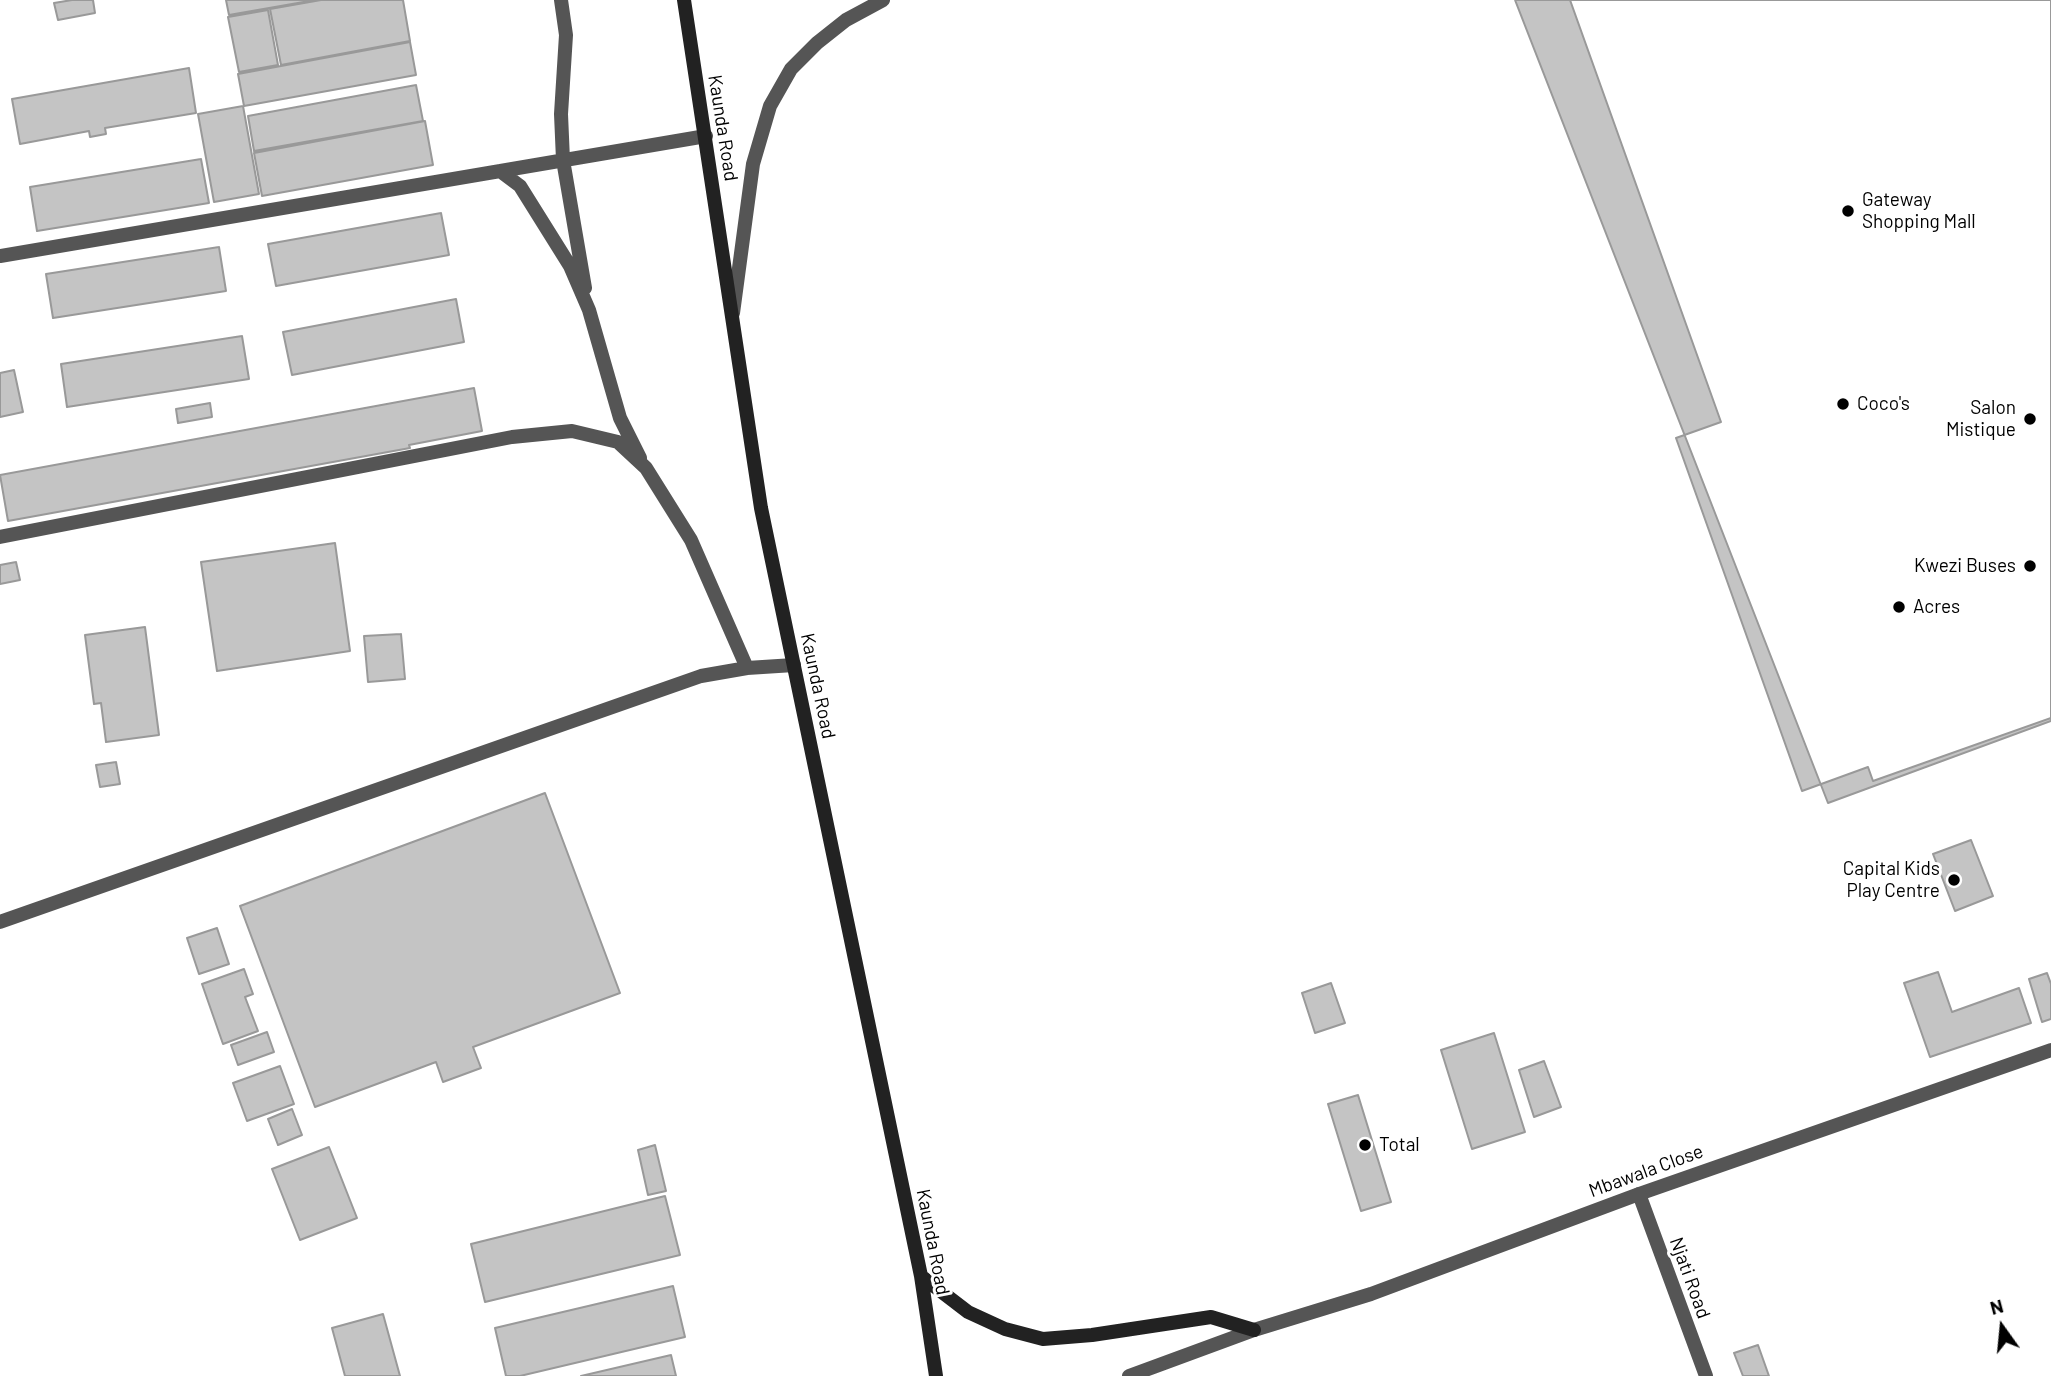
<!DOCTYPE html>
<style>
body{margin:0}
#map{position:relative;width:2051px;height:1376px;overflow:hidden;background:#fff;font-family:Barlow,sans-serif}
canvas{display:block}
.north{position:absolute;left:1967px;top:1292px;width:70px;height:70px;-webkit-text-stroke:5px #fff;paint-order:stroke;rotate:345deg;font-size:19px;font-weight:700;line-height:28px;text-align:center;color:#000}
.north::after{content:'';display:block;margin:auto;width:24px;height:32px;background:#000;clip-path:polygon(50% 0,100% 100%,50% 72%,0 100%)}
</style>
<div id="map">
<canvas width="2051" height="1376"></canvas>
<div class="north">N</div>
</div>
<script>
const c = document.querySelector('canvas').getContext('2d');
c.lineJoin = 'round';
function fillPath(path, color) {
  c.fillStyle = color;
  c.fill(path, 'evenodd');
}
function poly(rows) {
  const path = new Path2D();
  for (const r of rows) {
    path.moveTo(r[0], r[1]);
    for (let i = 2; i < r.length; i += 2) path.lineTo(r[i], r[i + 1]);
  }
  return path;
}
function strokePath(path, color, width, dash) {
  c.strokeStyle = color;
  c.lineWidth = width;
  c.lineCap = dash ? 'butt' : 'round';
  c.setLineDash(dash || []);
  c.stroke(path);
}
function drawText(font, color, halo, rows, align = 'center') {
  c.font = font + ' Barlow,sans-serif';
  c.lineWidth = 6;
  c.setLineDash([]);
  c.textBaseline = 'middle';
  c.strokeStyle = halo;
  c.fillStyle = color;
  for (const [text, x, y, turn = 0] of rows) {
    c.save();
    c.translate(x, y);
    c.rotate((+turn || 0) * Math.PI / 180);
    c.textAlign = isNaN(turn) ? turn : align;
    if (halo) c.strokeText(text, 0, 0);
    c.fillText(text, 0, 0);
    c.restore();
  }
}
const building = poly([
 [72,0,93,0,95,13,58,20,54,3,72,0],
 [226,0,315,0,229,15,226,0],
 [321,0,403,0,410,41,281,65,270,9,321,0],
 [1515,0,2051,0,2051,721,1828,803,1515,0],
 [1570,0,2051,0,2051,718,1873,781,1868,767,1802,791,1676,438,1721,422,1570,0],
 [268,10,278,65,239,72,228,17,268,10],
 [410,42,416,75,244,106,238,74,410,42],
 [189,68,196,113,105,128,106,134,90,137,89,131,20,144,12,99,189,68],
 [416,85,423,121,254,151,248,116,416,85],
 [243,106,259,194,214,202,198,114,243,106],
 [425,121,433,165,262,196,254,153,425,121],
 [201,159,209,203,37,231,30,187,201,159],
 [441,213,449,255,276,286,268,244,441,213],
 [219,247,226,291,53,318,46,274,219,247],
 [456,299,464,342,292,375,283,332,456,299],
 [242,336,249,379,67,407,61,364,242,336],
 [14,370,23,412,0,417,0,373,14,370],
 [474,388,482,431,409,445,410,448,8,521,0,475,474,388],
 [210,403,212,417,178,423,176,409,210,403],
 [335,543,350,651,217,671,201,562,335,543],
 [16,562,20,580,0,584,0,565,16,562],
 [145,627,159,735,106,742,101,703,94,704,85,635,145,627],
 [401,634,405,679,368,682,364,636,401,634],
 [116,762,120,784,100,787,96,765,116,762],
 [545,793,620,993,473,1047,481,1068,443,1082,436,1062,315,1107,240,906,545,793],
 [1971,840,1993,896,1955,911,1933,854,1971,840],
 [217,928,229,964,199,974,187,938,217,928],
 [244,969,253,994,245,997,258,1031,223,1044,202,984,244,969],
 [1938,972,1952,1012,2019,988,2031,1023,1930,1057,1904,983,1938,972],
 [2047,973,2051,984,2051,1019,2042,1022,2029,979,2047,973],
 [1331,983,1345,1023,1315,1033,1302,993,1331,983],
 [267,1032,274,1052,238,1065,231,1045,267,1032],
 [1494,1033,1525,1132,1472,1149,1441,1050,1494,1033],
 [1544,1061,1561,1107,1534,1117,1519,1070,1544,1061],
 [280,1066,294,1104,247,1121,233,1083,280,1066],
 [1358,1095,1391,1202,1361,1211,1328,1104,1358,1095],
 [292,1109,302,1135,278,1145,268,1119,292,1109],
 [655,1145,666,1191,648,1195,638,1150,655,1145],
 [329,1147,357,1218,300,1240,272,1169,329,1147],
 [665,1196,680,1255,485,1302,471,1244,665,1196],
 [673,1286,685,1337,520,1376,506,1376,495,1328,673,1286],
 [383,1314,400,1376,345,1376,332,1328,383,1314],
 [1758,1345,1769,1376,1743,1376,1734,1353,1758,1345],
 [671,1355,676,1376,581,1376,671,1355]
]);
const service = poly([
 [561,0,566,35,561,114,563,160,585,288],
 [500,171,520,186,570,266,589,310,620,418,640,458],
 [0,256,706,136],
 [733,313,753,164,770,106,791,69,817,43,846,20,883,0],
 [0,537,512,437,572,431,618,442,646,468,691,540,747,668],
 [0,922,701,676,747,668,794,665],
 [1639,1194,2051,1050]
]);
const minor = poly([
 [1129,1376,1254,1330,1371,1294,1639,1194,1706,1376]
]);
const secondary = poly([
 [684,0,761,508,921,1276,936,1376],
 [921,1276,968,1312,1005,1329,1043,1339,1092,1335,1211,1317,1254,1330]
]);
const markers = [
 [1848,211,7,"#000"],
 [1843,404,7,"#000"],
 [2030,419,7,"#000"],
 [2030,566,7,"#000"],
 [1899,607,7,"#000"],
 [1954,880,7,"#000"],
 [1365,1145,7,"#000"]
];
const streetNames = [
 ["Kaunda Road",723,128,81],
 ["Kaunda Road",818,686,78],
 ["Mbawala Close",1646,1171,-20],
 ["Kaunda Road",933,1242,79],
 ["Njati Road",1690,1278,70]
];
const poiNames = [
 ["Gateway",1862,200],
 ["Shopping Mall",1862,222],
 ["Coco's",1857,404],
 ["Salon",2016,408,"right"],
 ["Mistique",2016,430,"right"],
 ["Kwezi Buses",2016,566,"right"],
 ["Acres",1913,607],
 ["Capital Kids",1940,869,"right"],
 ["Play Centre",1940,891,"right"],
 ["Total",1379,1145]
];
fillPath(building, '#c4c4c4');
strokePath(building, '#999', 2);
strokePath(service, '#555', 14);
strokePath(minor, '#555', 14);
strokePath(secondary, '#222', 14);
for (const [x, y, r, color] of markers) {
  const dot = new Path2D();
  dot.arc(x, y, r, 0, 2 * Math.PI);
  c.fillStyle = color;
  c.fill(dot);
  strokePath(dot, '#fff', 2.5);
}
drawText('19px', '#000', '#fff', streetNames);
drawText('19px', '#000', '#fff', poiNames, 'left');
</script>
